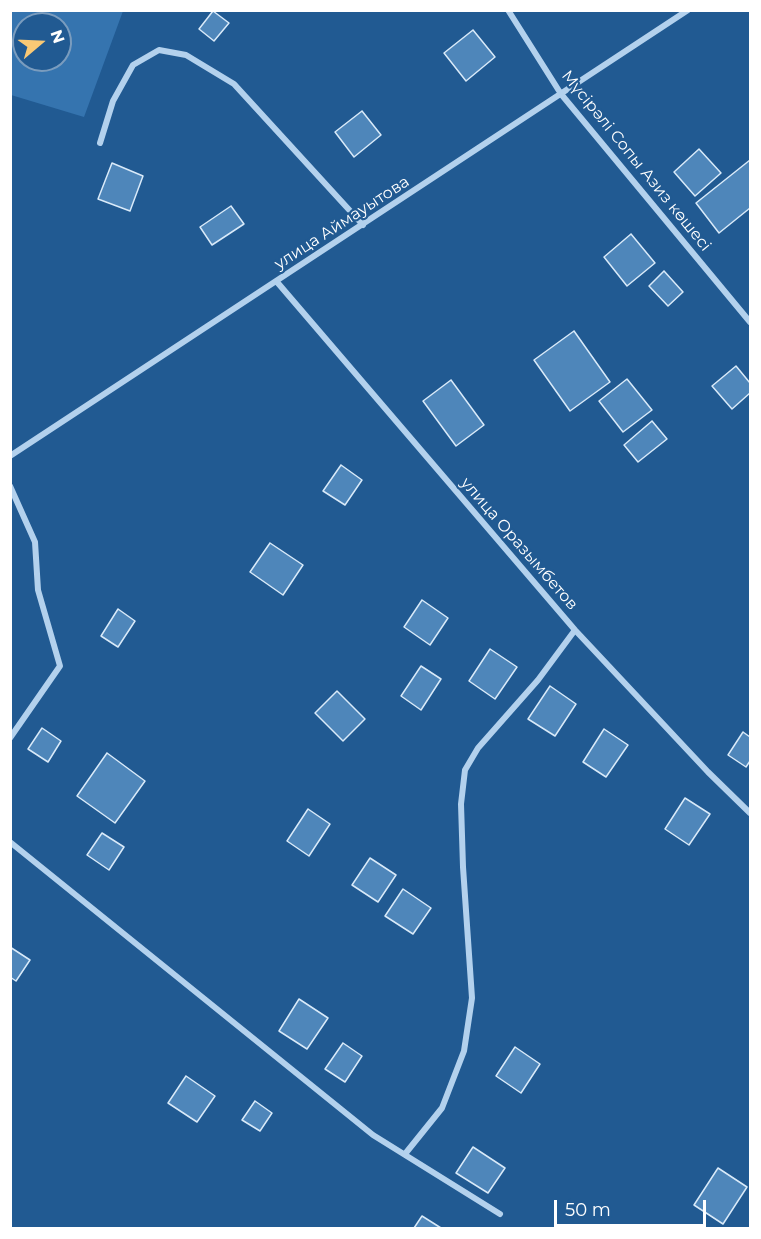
<!DOCTYPE html>
<meta charset="utf-8">
<style>
body{margin:0}
#map{position:relative;width:761px;height:1239px;overflow:hidden;background:#215a92;font-family:Montserrat,sans-serif}
canvas{display:block}
.frame{position:absolute;inset:0;border:12px solid #fff;pointer-events:none}
.north{position:absolute;left:12px;top:12px;width:60px;height:60px;box-sizing:border-box;background:#215a92;border:2px solid #7a9cbe;border-radius:50%;rotate:71deg;font-size:16px;font-weight:700;line-height:24px;text-align:center;color:#fff}
.north::after{content:'';display:block;margin:auto;width:21px;height:27px;background:#f9c975;clip-path:polygon(50% 0,100% 100%,50% 72%,0 100%)}
.scale{position:absolute;left:554px;top:1200px;width:152px;height:27px;box-sizing:border-box;border:3px solid #fff;border-top:0;padding-left:8px;font-size:18px;line-height:21px;white-space:nowrap;color:#fff;-webkit-text-stroke:4px #215a92;paint-order:stroke}
</style>
<div id="map">
<canvas width="761" height="1239"></canvas>
<div class="frame"></div>
<div class="north">N</div>
<div class="scale">50 m</div>
</div>
<script>
const c = document.querySelector('canvas').getContext('2d');
c.lineJoin = 'round';
function fillPath(path, color) {
  c.fillStyle = color;
  c.fill(path, 'evenodd');
}
function poly(rows) {
  const path = new Path2D();
  for (const r of rows) {
    path.moveTo(r[0], r[1]);
    for (let i = 2; i < r.length; i += 2) path.lineTo(r[i], r[i + 1]);
  }
  return path;
}
function strokePath(path, color, width, dash) {
  c.strokeStyle = color;
  c.lineWidth = width;
  c.lineCap = dash ? 'butt' : 'round';
  c.setLineDash(dash || []);
  c.stroke(path);
}
function drawText(font, color, halo, rows, align = 'center') {
  c.font = font + ' Montserrat,sans-serif';
  c.lineWidth = 4.5;
  c.setLineDash([]);
  c.textBaseline = 'middle';
  c.strokeStyle = halo;
  c.fillStyle = color;
  for (const [text, x, y, turn = 0] of rows) {
    c.save();
    c.translate(x, y);
    c.rotate((+turn || 0) * Math.PI / 180);
    c.textAlign = isNaN(turn) ? turn : align;
    if (halo) c.strokeText(text, 0, 0);
    c.fillText(text, 0, 0);
    c.restore();
  }
}
const green = poly([
 [10,11,123,11,84,117,11,95],
 [24,24,60,24,60,60,24,60]
]);
const building = poly([
 [213,11,229,23,214,41,199,29,213,11],
 [473,30,495,57,466,81,444,53,473,30],
 [362,111,381,135,354,157,335,132,362,111],
 [699,149,721,173,695,196,674,172,699,149],
 [750,160,750,208,719,233,696,203,750,160],
 [112,163,143,176,130,211,98,199,112,163],
 [231,206,244,224,212,245,200,227,231,206],
 [631,234,655,263,627,286,604,257,631,234],
 [664,271,683,292,668,306,649,286,664,271],
 [574,331,610,382,570,411,534,360,574,331],
 [736,366,750,383,750,393,732,409,712,386,736,366],
 [627,379,652,410,623,432,599,401,627,379],
 [451,380,484,425,456,446,423,401,451,380],
 [652,421,667,439,638,462,624,445,652,421],
 [341,465,362,480,345,505,323,491,341,465],
 [270,543,303,565,283,595,250,572,270,543],
 [422,600,448,618,430,645,404,627,422,600],
 [118,609,135,621,118,647,101,636,118,609],
 [490,649,517,667,495,699,469,681,490,649],
 [421,666,441,679,421,710,401,696,421,666],
 [550,686,576,704,555,736,528,719,550,686],
 [337,691,365,719,343,741,315,713,337,691],
 [42,728,61,741,48,762,28,749,42,728],
 [604,729,628,745,606,777,583,762,604,729],
 [743,732,750,737,750,761,746,767,728,755,743,732],
 [107,753,145,781,115,823,77,796,107,753],
 [685,798,710,814,689,845,665,829,685,798],
 [308,809,330,824,309,856,287,841,308,809],
 [102,833,124,847,109,870,87,855,102,833],
 [370,858,396,875,378,902,352,885,370,858],
 [403,889,431,908,413,934,385,916,403,889],
 [10,947,30,960,16,981,10,977,10,947],
 [299,999,328,1018,307,1049,279,1031,299,999],
 [343,1043,362,1056,345,1082,325,1069,343,1043],
 [515,1047,540,1064,521,1093,496,1076,515,1047],
 [186,1076,215,1096,197,1122,168,1103,186,1076],
 [255,1101,272,1113,260,1131,242,1120,255,1101],
 [473,1147,505,1168,488,1193,456,1173,473,1147],
 [718,1168,747,1187,723,1224,694,1205,718,1168],
 [422,1216,441,1228,414,1228,422,1216]
]);
const street = poly([
 [508,10,561,94,750,322],
 [100,143,113,101,133,65,159,50,186,55,234,84,363,225],
 [277,282,575,630,708,772,750,813],
 [10,456,688,10],
 [10,486,35,542,38,590,60,666,10,738],
 [10,842,373,1135,500,1214],
 [405,1154,442,1108,464,1051,472,998,463,867,461,804,465,770,478,748,538,680,575,630]
]);
const streetNames = [
 ["Мүсірәлі Сопы Азиз көшесі",636,161,51],
 ["улица Аймауытова",342,223,-33],
 ["улица Оразымбетов",519,544,49]
];
fillPath(green, '#3574af');
fillPath(building, '#4e86ba');
strokePath(building, '#d9eaf9', 1.5);
strokePath(street, '#b3d1ed', 6);
drawText('16px', '#fff', '#215a92', streetNames);
</script>
